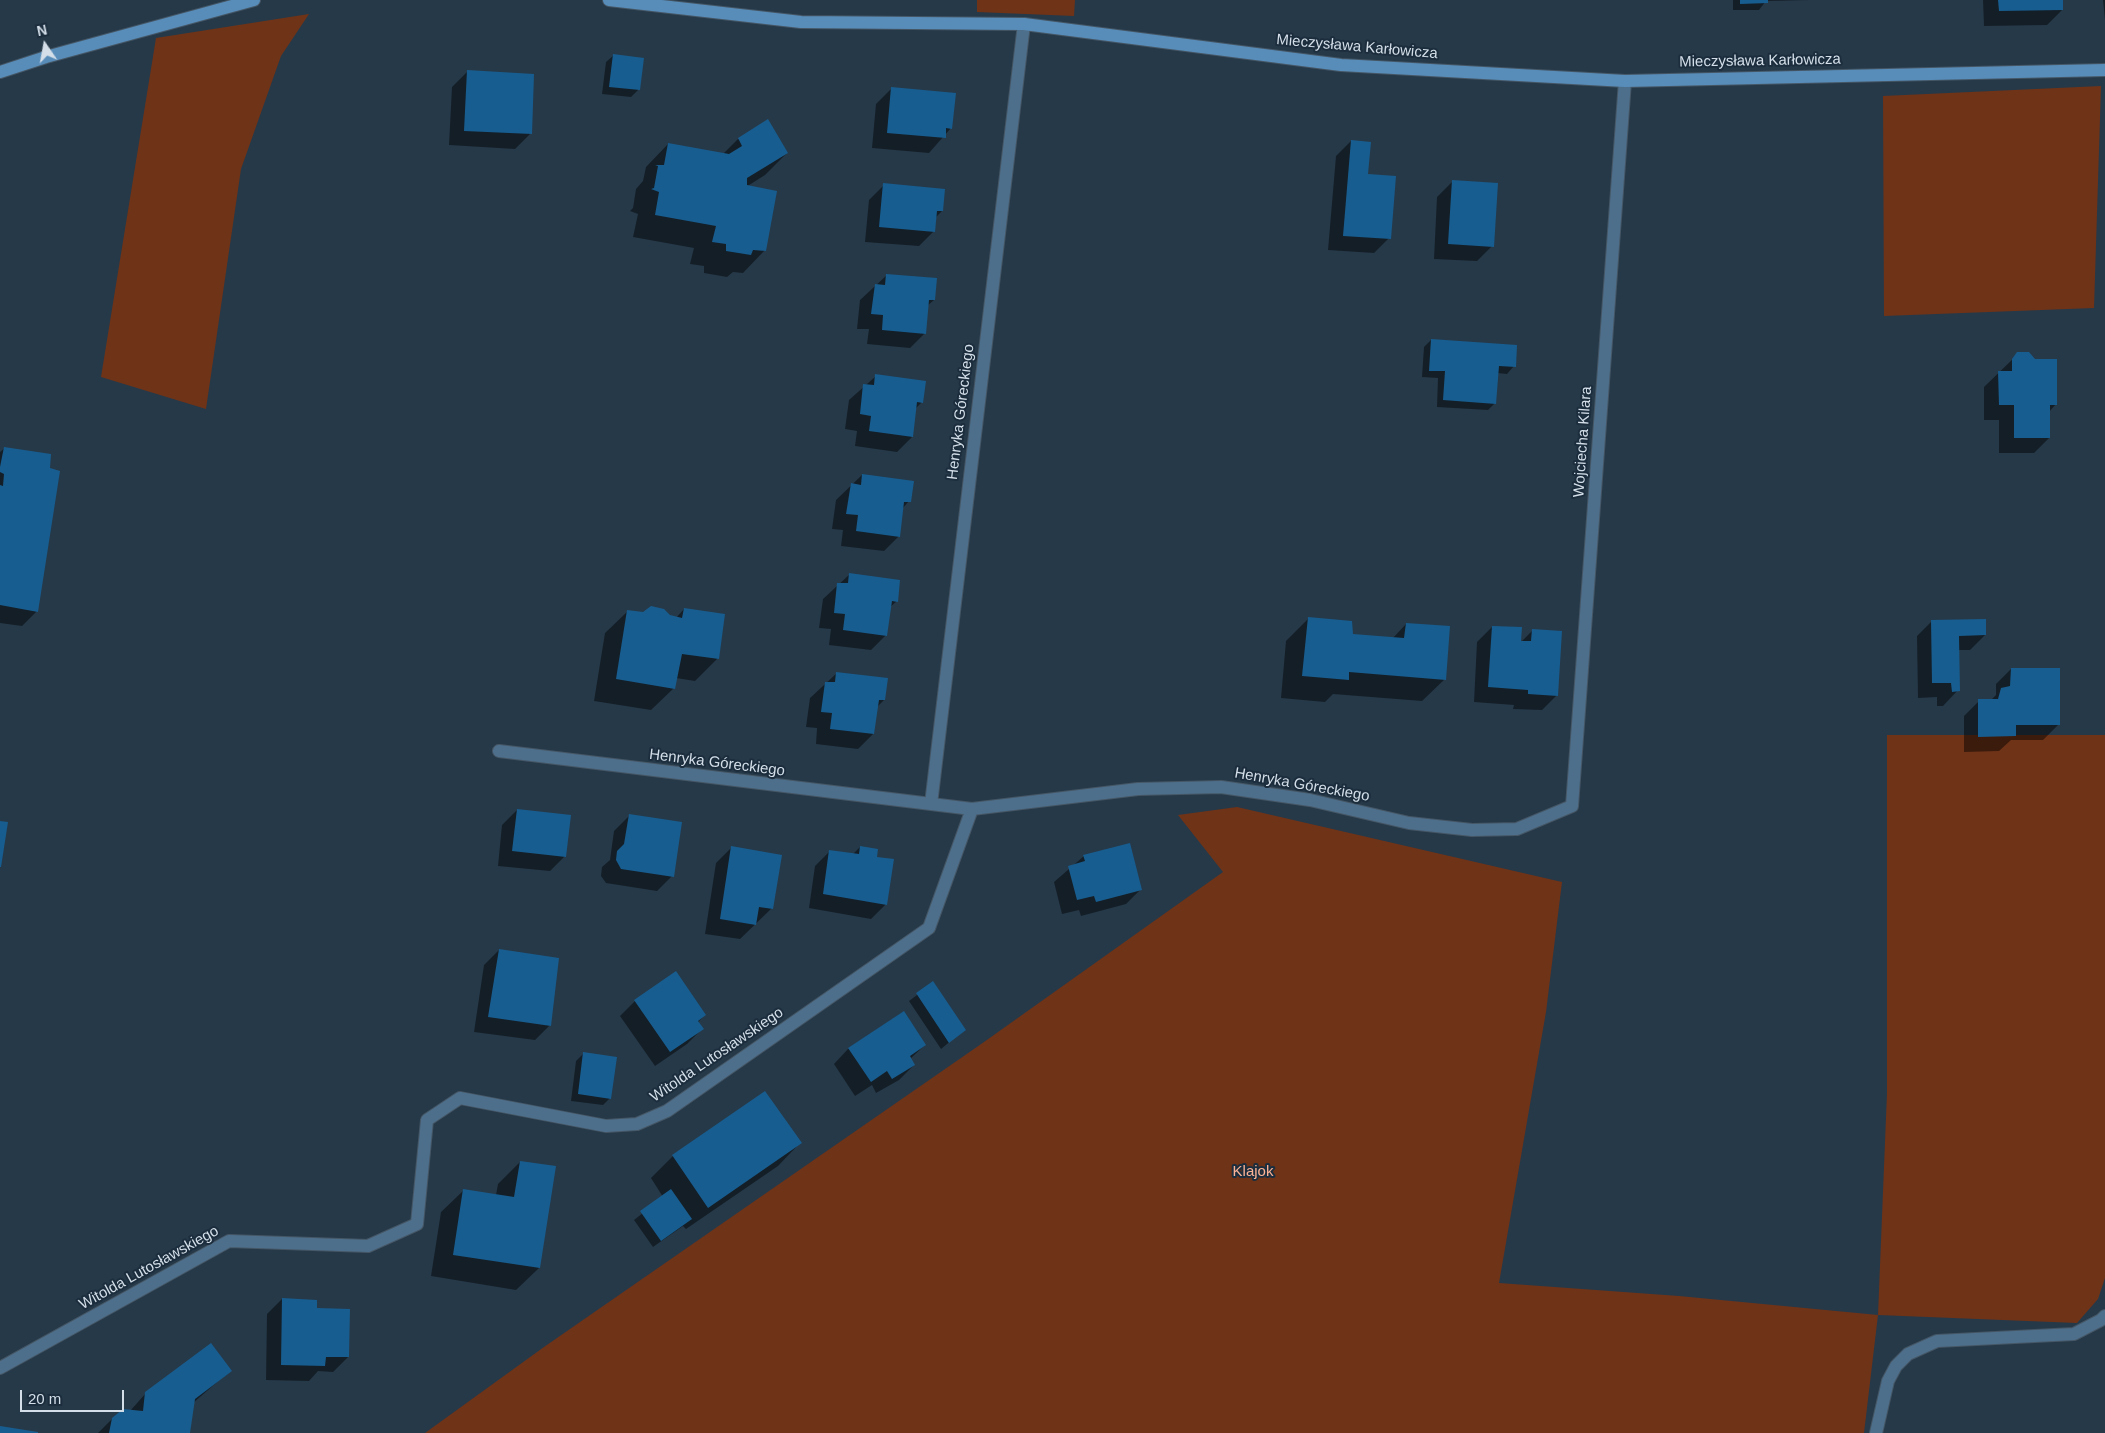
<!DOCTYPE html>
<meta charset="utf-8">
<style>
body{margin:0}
#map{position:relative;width:2105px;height:1433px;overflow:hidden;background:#263949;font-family:Arial,sans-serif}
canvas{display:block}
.north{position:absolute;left:20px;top:20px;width:50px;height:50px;-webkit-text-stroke:4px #1c2e3e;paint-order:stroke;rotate:348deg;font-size:14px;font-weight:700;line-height:20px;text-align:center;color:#d3dee8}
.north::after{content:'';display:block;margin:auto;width:18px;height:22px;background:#d3dee8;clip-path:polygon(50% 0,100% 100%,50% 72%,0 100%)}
.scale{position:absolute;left:20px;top:1390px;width:104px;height:22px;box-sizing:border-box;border:2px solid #d3dee8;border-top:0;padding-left:6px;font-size:15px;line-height:18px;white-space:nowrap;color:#d3dee8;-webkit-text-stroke:4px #1c2e3e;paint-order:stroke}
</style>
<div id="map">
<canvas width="2105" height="1433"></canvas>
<div class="north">N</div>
<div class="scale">20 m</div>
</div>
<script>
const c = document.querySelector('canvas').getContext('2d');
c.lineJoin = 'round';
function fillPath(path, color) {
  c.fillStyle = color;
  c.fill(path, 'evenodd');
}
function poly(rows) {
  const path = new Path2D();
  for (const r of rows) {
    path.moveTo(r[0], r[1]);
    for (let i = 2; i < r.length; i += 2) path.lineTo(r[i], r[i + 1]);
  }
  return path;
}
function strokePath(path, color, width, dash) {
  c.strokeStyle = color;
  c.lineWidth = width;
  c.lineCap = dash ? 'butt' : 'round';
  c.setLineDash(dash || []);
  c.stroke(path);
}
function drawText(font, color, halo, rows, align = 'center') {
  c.font = font + ' Arial,sans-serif';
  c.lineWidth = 4;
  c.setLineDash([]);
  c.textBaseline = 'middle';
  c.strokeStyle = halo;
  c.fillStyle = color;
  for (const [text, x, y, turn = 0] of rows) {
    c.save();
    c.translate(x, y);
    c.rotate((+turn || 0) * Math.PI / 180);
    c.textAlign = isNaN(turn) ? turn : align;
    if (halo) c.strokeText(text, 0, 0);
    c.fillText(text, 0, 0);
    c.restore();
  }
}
const green = poly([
 [977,0,1075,0,1074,16,977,12],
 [309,14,281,56,241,169,206,409,101,377,156,38],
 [2101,86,2094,308,1884,316,1883,96],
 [1887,735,2105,735,2105,1278,2098,1299,2077,1323,1878,1315,1864,1433,425,1433,544,1347,984,1042,1223,872,1178,815,1237,807,1562,882,1546,1012,1499,1283,1679,1296,1878,1315,1887,1093]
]);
const shadow = poly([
 [1733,0,1810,0,1766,1,1759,10,1733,10],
 [1983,0,2062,0,2062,10,2047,25,1984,26],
 [2103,0,2105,0,2105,20],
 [614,55,642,59,638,90,631,97,602,94,606,62],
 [467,72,530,134,515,149,449,145,452,87],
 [891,89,951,128,929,153,872,148,876,104],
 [738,139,787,153,765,175,746,187,765,250,743,273,733,272,727,277,704,273,704,266,690,264,694,248,633,237,638,214,630,211,633,208,636,189,643,181,646,167,668,144,723,154],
 [1351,141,1367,175,1389,238,1374,253,1328,250,1336,156],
 [1452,182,1492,246,1477,261,1434,259,1437,197],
 [884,185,942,211,936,217,934,231,919,246,865,242,869,200],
 [887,275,934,300,927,306,925,333,910,348,867,344,869,329,857,329,860,300],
 [1431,340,1514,366,1507,374,1497,373,1495,403,1488,410,1437,407,1438,378,1422,377,1424,347],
 [2018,354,2056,404,2049,412,2049,438,2034,453,1999,453,1999,420,1984,420,1984,387],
 [876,376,922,402,915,409,912,437,897,452,855,446,857,431,845,429,849,400],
 [5,448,37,611,22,626,0,623,0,452],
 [862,475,909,501,902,509,899,536,884,551,841,546,843,530,832,529,836,500],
 [850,574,897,601,889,608,886,635,871,650,829,645,831,629,819,628,823,599],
 [684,609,717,659,695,681,676,678,674,688,651,710,594,701,605,633,628,611,676,618],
 [1308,619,1352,635,1392,639,1406,624,1445,679,1422,701,1333,694,1325,702,1281,698,1286,641],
 [1932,621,1985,635,1970,650,1958,650,1958,690,1943,706,1937,706,1937,697,1918,698,1917,636],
 [1492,627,1520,643,1532,631,1557,695,1542,710,1513,709,1514,705,1474,702,1477,642],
 [2011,669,2058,725,2043,740,2011,740,1999,751,1964,752,1964,716,1979,701,1990,701,1996,695,1996,684],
 [837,673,884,700,877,707,873,734,858,749,816,744,817,728,806,727,810,698],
 [517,810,565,856,550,871,498,866,502,825],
 [629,816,672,876,657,891,606,883,601,876,602,867,610,860,614,831],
 [860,847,876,858,886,904,871,919,809,908,815,866,830,851,853,854],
 [731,848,772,908,740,939,705,934,716,863],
 [1084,856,1141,889,1126,904,1081,916,1079,910,1062,914,1054,882],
 [499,950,550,1025,535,1040,474,1032,484,965],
 [933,983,964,1030,941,1049,909,1001],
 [635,1001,705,1015,698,1022,702,1029,687,1044,655,1066,620,1016],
 [903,1012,925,1045,910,1059,914,1065,899,1080,876,1093,872,1085,855,1096,834,1064,848,1049],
 [583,1054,610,1098,603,1105,571,1101,576,1061],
 [800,1143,778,1166,686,1229,683,1226,653,1247,634,1220,663,1197,651,1178,673,1156],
 [520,1162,539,1268,516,1290,431,1276,441,1212,464,1190,496,1195,498,1184],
 [282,1299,348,1357,333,1372,318,1371,309,1381,266,1380,267,1314],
 [230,1371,193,1403,189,1433,98,1433,112,1419,130,1411,146,1393]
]);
const building = poly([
 [1740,0,1768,0,1768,3,1740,4],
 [1998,0,2063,0,2063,10,1999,11],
 [613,54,644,58,640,90,609,87],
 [467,70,534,74,532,134,464,131],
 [891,87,956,93,952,129,946,128,946,138,887,133],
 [768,119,788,153,747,178,747,185,777,191,766,251,753,250,751,255,726,251,726,244,712,242,716,226,655,215,659,192,651,189,654,188,658,166,655,165,664,165,668,143,729,154,742,146,738,138],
 [1351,140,1371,142,1368,174,1396,176,1391,239,1343,236],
 [1452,180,1498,183,1494,247,1448,244],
 [883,183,945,189,943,211,937,211,935,232,879,227],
 [886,274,937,278,935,300,929,300,926,334,882,330,883,315,871,314,875,284,885,285],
 [1431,339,1517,345,1516,367,1499,366,1496,404,1443,400,1445,371,1429,371],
 [2017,352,2029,352,2035,359,2057,359,2057,405,2050,405,2050,438,2014,438,2014,405,1999,405,1998,371,2012,371,2012,359],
 [875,374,926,381,923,403,917,402,913,437,869,431,871,416,860,414,863,384,874,385],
 [4,447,51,454,50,468,60,471,38,612,0,605,0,485,3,486,4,474,0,472,0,467],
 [862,474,914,481,911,502,904,502,900,537,856,531,858,515,846,514,851,483,861,485],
 [849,573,900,580,898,602,892,601,887,636,843,630,845,614,834,613,837,583,848,583],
 [651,606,664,609,670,615,682,618,684,608,725,614,719,659,682,654,675,689,616,679,627,610,643,612],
 [1308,617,1352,621,1353,634,1404,638,1406,623,1450,626,1446,680,1349,672,1349,680,1302,676],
 [1986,619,1986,635,1959,636,1960,691,1952,692,1951,683,1932,683,1931,620],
 [1492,626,1522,627,1521,641,1531,641,1532,629,1562,631,1558,696,1528,694,1528,690,1488,687],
 [2011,668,2060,668,2060,725,2016,725,2016,736,1978,737,1978,699,1998,699,2001,688,2010,686],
 [836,672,888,678,885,700,879,700,874,734,830,729,832,713,821,712,825,682,835,682],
 [517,809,571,815,566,857,512,851],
 [629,814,682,822,674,877,621,869,616,860,617,851,624,844],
 [0,821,8,822,1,867,0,867],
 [1130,843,1142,890,1096,902,1094,896,1077,900,1068,866,1085,861,1083,855],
 [731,846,782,855,773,909,759,907,756,925,720,919],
 [860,846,878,849,877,857,894,859,887,905,823,894,829,850,859,854],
 [499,949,559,958,551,1026,488,1017],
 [676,971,706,1015,698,1021,704,1029,670,1052,634,1000],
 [933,981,966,1030,949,1043,916,993],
 [904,1011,926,1045,910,1056,915,1065,892,1079,887,1071,871,1082,848,1048],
 [583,1052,617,1057,611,1099,578,1094],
 [765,1091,802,1143,708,1208,672,1155],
 [520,1161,556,1166,540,1268,453,1255,463,1189,514,1197],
 [671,1189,692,1219,661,1241,640,1211],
 [282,1298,317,1300,317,1308,350,1309,349,1357,326,1357,325,1366,281,1365],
 [211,1343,232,1371,195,1399,190,1433,109,1433,112,1418,123,1409,143,1411,145,1392],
 [0,1426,38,1432,38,1433,0,1433]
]);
const street = poly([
 [499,751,972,809,1138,789,1221,787,1310,800,1409,823,1472,830,1517,829,1572,806,1625,81],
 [931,804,1024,24],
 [0,1368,229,1241,368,1246,417,1224,427,1120,460,1098,606,1126,637,1124,667,1111,929,928,972,809],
 [1876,1433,1888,1381,1896,1366,1908,1354,1937,1341,2074,1334,2101,1320,2105,1316]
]);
const secondary = poly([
 [609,0,801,22,1024,24,1341,65,1625,81,2105,70],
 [0,72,46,57,254,0]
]);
const streetNames = [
 ["Mieczysława Karłowicza",1357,47,5],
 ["Mieczysława Karłowicza",1760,61,-1],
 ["Henryka Góreckiego",961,412,-83],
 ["Wojciecha Kilara",1583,442,-86],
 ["Henryka Góreckiego",717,763,7],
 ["Henryka Góreckiego",1302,785,10],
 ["Witolda Lutosławskiego",717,1055,-34],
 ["Witolda Lutosławskiego",149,1268,-29]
];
const parkNames = [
 ["Klajok",1253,1172]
];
fillPath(green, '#6f3318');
fillPath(shadow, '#0007');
fillPath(building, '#185d8f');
strokePath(street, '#455766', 14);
strokePath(secondary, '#455766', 14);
strokePath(street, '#4e6f8b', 12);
strokePath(secondary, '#588dba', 12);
drawText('15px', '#d3dee8', '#1c2e3e', streetNames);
drawText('15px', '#fcb294', '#1c2e3e', parkNames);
</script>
